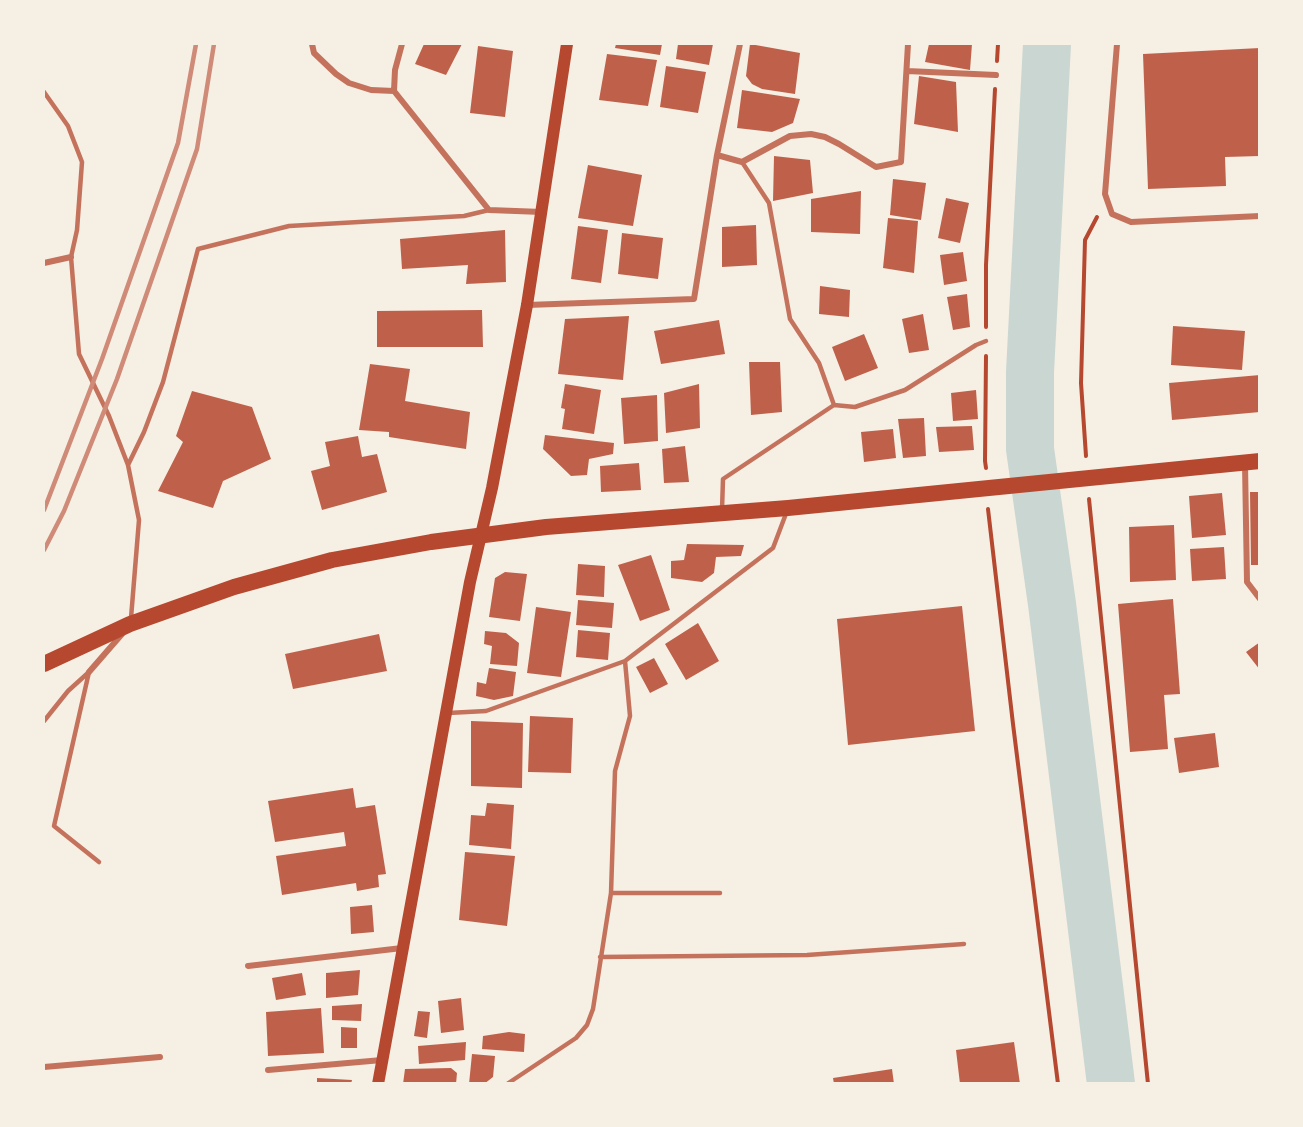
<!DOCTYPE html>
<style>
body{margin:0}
#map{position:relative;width:1303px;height:1127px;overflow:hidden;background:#f6efe4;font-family:Cabin,sans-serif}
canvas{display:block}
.frame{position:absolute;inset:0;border:45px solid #f6efe4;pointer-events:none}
</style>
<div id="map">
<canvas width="1303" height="1127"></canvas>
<div class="frame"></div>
</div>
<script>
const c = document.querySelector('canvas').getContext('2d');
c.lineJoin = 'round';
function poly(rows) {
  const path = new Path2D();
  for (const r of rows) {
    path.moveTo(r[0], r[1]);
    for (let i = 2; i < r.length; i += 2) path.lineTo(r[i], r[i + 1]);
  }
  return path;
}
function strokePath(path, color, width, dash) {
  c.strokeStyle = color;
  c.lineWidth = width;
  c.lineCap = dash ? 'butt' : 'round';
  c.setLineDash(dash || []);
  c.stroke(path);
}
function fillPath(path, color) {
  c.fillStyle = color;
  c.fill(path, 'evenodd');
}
const river = poly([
 [1047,44,1030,372,1030,449,1052,604,1111,1084]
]);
const building = poly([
 [424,44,462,44,446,75,415,64],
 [616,44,662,44,660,55,615,48],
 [678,44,713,44,709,65,676,59],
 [750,44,800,53,795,94,762,89,752,84,746,76],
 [929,44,972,44,970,70,925,62],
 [478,46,513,51,505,117,470,113],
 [1260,48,1260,156,1225,157,1226,186,1148,189,1143,54],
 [607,54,657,60,648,106,599,100],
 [666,66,706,72,698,113,660,107],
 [919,76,956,82,958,132,914,124],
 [742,90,800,99,793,123,772,132,737,128],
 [774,156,810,160,813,193,773,201],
 [588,165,642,175,633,226,578,218],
 [893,179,926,183,921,220,890,215],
 [861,191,860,234,811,232,811,199],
 [946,198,969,203,960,243,938,238],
 [888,218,918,221,914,273,883,268],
 [756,225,757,265,722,267,722,227],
 [578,226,608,230,601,283,571,279],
 [505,230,506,282,466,284,468,265,402,269,400,239],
 [622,233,663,238,658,279,618,274],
 [963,252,967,281,944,285,940,255],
 [820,286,850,290,849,317,819,314],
 [967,294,970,327,953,330,947,297],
 [482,310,483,347,377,347,377,311],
 [923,314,929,350,909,353,902,319],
 [629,316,623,380,558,374,565,319],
 [719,320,725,354,661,364,654,331],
 [1173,326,1245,331,1242,370,1171,365],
 [864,334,878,368,845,381,832,347],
 [749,362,780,362,782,412,751,415],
 [370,364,410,369,405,401,470,412,466,449,389,437,389,432,359,430],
 [1260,375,1260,412,1172,420,1169,383],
 [565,384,601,390,594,434,562,429,565,409,561,408],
 [699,384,700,428,666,433,664,393],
 [976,390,978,419,953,421,951,393],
 [192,391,252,407,271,459,223,481,213,508,158,491,183,442,176,436],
 [657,395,658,441,624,444,621,398],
 [924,418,926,456,903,458,898,419],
 [972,426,974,450,939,452,936,427],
 [893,429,896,458,864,462,861,432],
 [545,435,614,443,613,454,589,459,587,475,571,476,543,449],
 [358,436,362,457,377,454,387,492,322,510,311,471,330,466,325,442],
 [685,446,689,482,664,483,662,449],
 [639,463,641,490,601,492,600,466],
 [1250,492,1260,492,1260,565,1251,565],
 [1222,493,1226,535,1192,538,1189,496],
 [1174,525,1176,580,1130,582,1129,527],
 [687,544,744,545,741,556,716,557,714,573,702,582,671,578,671,561,684,560],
 [1224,547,1226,579,1192,581,1190,549],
 [651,555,670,610,640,621,618,565],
 [578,564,605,566,604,597,576,595],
 [505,572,527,574,520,621,489,617,495,578],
 [1173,599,1180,694,1164,695,1168,749,1130,752,1118,604],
 [578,600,614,603,612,628,576,625],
 [962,606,975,731,848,745,837,619],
 [536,607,571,612,561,677,527,673],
 [698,623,719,661,686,680,665,644],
 [578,630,610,633,608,660,576,657],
 [485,631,506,633,519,643,517,666,490,664,492,646,484,644],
 [379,634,387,671,293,689,285,654],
 [1260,642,1260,670,1246,652],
 [654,658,668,684,650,693,636,667],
 [489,668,516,672,513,696,494,700,476,696,477,682,486,684],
 [530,716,573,718,571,773,528,772],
 [471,721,523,723,522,788,471,786],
 [1215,733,1219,767,1179,773,1174,738],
 [353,788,356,808,375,805,386,874,378,875,379,887,357,891,356,883,282,895,276,856,346,846,344,832,275,842,268,801],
 [487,803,514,805,511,849,469,845,471,815,485,816],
 [465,852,515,856,507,926,459,920],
 [372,905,374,932,351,934,350,907],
 [360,970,358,995,326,998,326,973],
 [302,973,306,995,276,1000,272,978],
 [461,998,464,1030,441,1033,438,1001],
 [362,1004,361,1021,332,1020,332,1006],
 [321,1008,324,1053,268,1056,266,1012],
 [418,1011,430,1012,427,1038,414,1036],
 [341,1027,357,1028,357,1048,341,1048],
 [509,1032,525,1034,524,1052,482,1049,483,1036],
 [466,1042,465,1060,419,1064,418,1046],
 [1014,1042,1020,1084,960,1084,956,1050],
 [472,1054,495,1056,493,1077,484,1084,469,1084],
 [451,1068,457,1073,456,1084,403,1084,405,1069],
 [892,1069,894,1084,834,1084,833,1078],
 [317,1078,352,1080,351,1084,317,1084]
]);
const path = poly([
 [997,61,998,44],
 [986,327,986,265,995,89],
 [986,356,985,461,986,468],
 [1086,456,1081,383,1085,240,1097,217],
 [1089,499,1148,1084],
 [988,509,1013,724,1058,1084]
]);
const service = poly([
 [44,92,68,126,82,162,77,230,71,257,79,354,109,416,128,465,139,520,131,618],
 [742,162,769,203,790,319,819,363,834,405],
 [128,465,144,432,163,382,198,249,289,226,464,216,489,210],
 [722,510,723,479,834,405,855,407,905,390,976,345,986,341],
 [89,672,54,826,99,862],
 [448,713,486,711,625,661,773,548,787,511],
 [44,721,68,691,89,672],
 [611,893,720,893],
 [600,957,807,955,964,944],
 [507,1084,576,1038,587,1025,593,1009,611,893,615,771,630,716,625,661]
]);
const minor = poly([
 [312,44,314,53,336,74,349,83,371,90,394,91],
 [402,44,395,70,394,91,489,210,542,212],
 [1117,44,1105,194,1112,214,1131,222,1260,216],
 [907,71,996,75],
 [717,155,740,44],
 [44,263,71,257],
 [527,305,694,299,717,155,742,162,790,136,811,134,825,137,839,144,876,167,901,162,908,44],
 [1245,464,1247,582,1260,599],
 [89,672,122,634],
 [248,966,402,948],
 [44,1067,160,1057],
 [268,1070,382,1060]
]);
const secondary = poly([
 [378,1084,470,582,492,488,527,305,567,44]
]);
const trunk = poly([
 [44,664,130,624,234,587,332,560,431,542,546,527,788,508,1260,461]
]);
const rail = poly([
 [44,510,102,359,178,143,196,44],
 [44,550,64,511,117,379,197,149,214,44]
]);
strokePath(river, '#c9d6d2', 48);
fillPath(building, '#bf614a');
strokePath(path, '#b5482f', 4);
strokePath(service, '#c5725c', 4.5);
strokePath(minor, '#c5725c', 6);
strokePath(secondary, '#b5482f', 12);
strokePath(trunk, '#b5482f', 16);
strokePath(rail, '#cf8b77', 4.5);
</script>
